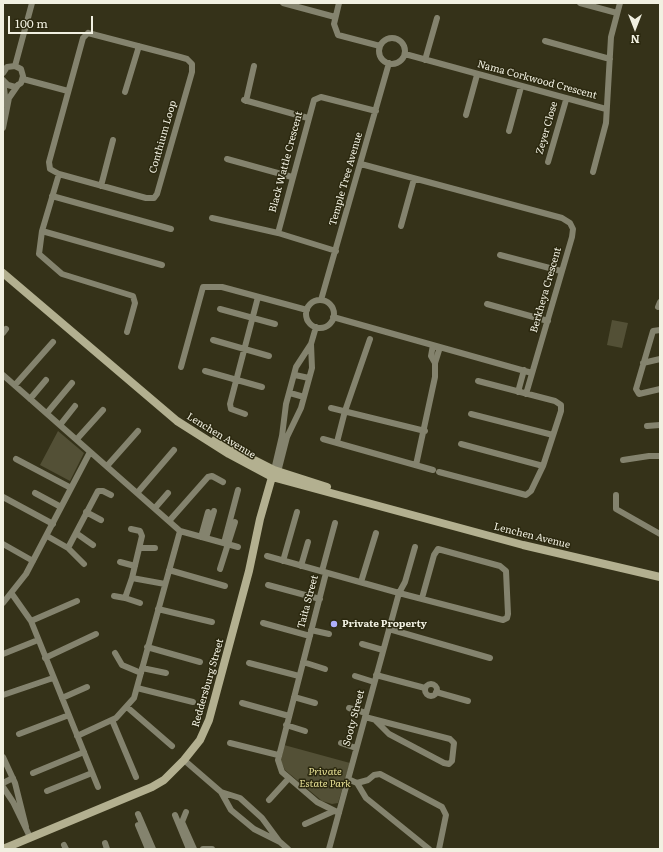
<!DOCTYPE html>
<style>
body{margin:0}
#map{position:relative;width:663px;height:852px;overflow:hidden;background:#353219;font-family:Literata,serif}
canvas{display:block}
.frame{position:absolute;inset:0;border:4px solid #f1f0e1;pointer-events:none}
.north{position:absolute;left:615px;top:8px;width:40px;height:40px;-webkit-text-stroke:3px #2b280f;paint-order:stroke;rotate:180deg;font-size:11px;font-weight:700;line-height:16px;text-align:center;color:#f1f0e1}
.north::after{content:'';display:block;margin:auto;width:14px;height:18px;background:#f1f0e1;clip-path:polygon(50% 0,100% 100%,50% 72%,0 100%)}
.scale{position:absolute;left:8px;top:16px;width:85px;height:18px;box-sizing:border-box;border:2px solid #f1f0e1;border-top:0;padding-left:5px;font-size:12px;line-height:14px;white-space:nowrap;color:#f1f0e1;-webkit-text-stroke:3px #2b280f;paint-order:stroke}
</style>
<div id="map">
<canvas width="663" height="852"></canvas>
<div class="frame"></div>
<div class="north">N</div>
<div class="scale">100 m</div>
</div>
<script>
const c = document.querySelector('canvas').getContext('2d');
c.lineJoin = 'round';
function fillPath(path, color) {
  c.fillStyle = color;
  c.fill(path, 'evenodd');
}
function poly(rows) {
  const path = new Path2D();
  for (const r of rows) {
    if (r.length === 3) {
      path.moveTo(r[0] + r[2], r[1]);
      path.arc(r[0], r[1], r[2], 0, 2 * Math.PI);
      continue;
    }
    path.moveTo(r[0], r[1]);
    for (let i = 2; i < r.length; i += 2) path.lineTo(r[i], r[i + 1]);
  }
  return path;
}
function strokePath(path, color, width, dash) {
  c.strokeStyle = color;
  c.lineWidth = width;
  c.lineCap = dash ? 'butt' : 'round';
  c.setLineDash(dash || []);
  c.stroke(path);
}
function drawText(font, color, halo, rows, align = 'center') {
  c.font = font + ' Literata,serif';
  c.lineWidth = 3;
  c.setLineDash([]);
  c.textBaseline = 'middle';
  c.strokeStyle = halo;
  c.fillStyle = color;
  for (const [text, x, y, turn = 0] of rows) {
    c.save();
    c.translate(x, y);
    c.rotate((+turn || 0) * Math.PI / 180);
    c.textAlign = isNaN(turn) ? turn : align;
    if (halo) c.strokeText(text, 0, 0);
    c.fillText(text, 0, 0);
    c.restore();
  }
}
const green = poly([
 [612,320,628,323,622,348,607,345],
 [58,431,84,453,70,481,40,465],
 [284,745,350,763,338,803,332,804,322,801,285,770,281,761]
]);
const street = poly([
 [283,3,335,17],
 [339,3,334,24,338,35,380,46],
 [580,3,617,13],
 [88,33,180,57,187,59,192,64,192,72,157,194,154,198,146,198,59,174,50,169,49,162,83,38,88,33],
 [392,51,13],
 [545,41,610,59],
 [405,54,606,109],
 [425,60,437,18],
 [15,66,32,3],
 [3,73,7,67,15,66,21,69,23,76,21,83,15,87,8,85,3,80],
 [23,79,68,91],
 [125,92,139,46],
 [244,100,308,118],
 [246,101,254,66],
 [3,104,5,96,3,80],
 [466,115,477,75],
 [3,128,9,98,18,85],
 [509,131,521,87],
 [227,159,292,177],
 [548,162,566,100],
 [361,164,562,218,570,223,573,229,572,237,526,394],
 [593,172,606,123,611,37,620,3],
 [59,174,42,231,39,254,62,274,133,296,135,303,127,332],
 [101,186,113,140],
 [52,196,171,229],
 [212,218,278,233,336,251],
 [401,226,414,179],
 [42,231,162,265],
 [278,233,314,100,321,97,376,111],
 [500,255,561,271],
 [321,300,389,63],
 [320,314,14],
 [487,304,548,321],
 [658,307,660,302],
 [220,309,275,324],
 [333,317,532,373],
 [660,330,653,331,636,389,639,394,660,389],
 [3,333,6,329],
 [213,340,269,356],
 [435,363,440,347],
 [643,363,660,359],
 [181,367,203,287,222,287,307,310],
 [205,371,262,387],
 [3,375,180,531,238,547],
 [295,375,309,378],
 [15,385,53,342],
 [518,392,524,370],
 [290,393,304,397],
 [30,399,46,380],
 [331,408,425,431],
 [47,413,72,383],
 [245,414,231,409,230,404,258,297],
 [471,414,553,435],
 [60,425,75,406],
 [647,426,660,425],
 [77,439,103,410],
 [323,439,433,470],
 [337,442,345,411,370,339],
 [461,444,543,466],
 [16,459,71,488],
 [623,460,649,456,660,456],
 [416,465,435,377,435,363,431,356,433,345],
 [107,466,138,431],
 [274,470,282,436,286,404,296,367,311,344,316,327],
 [278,472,287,437,301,408,312,368,311,344],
 [439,472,526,495,531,491,543,466,561,411,561,405,555,401,478,381],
 [138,492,174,450],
 [35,493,61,507],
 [616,495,616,509,660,534],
 [3,497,53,524],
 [155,508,168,493],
 [86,512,101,520],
 [170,520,208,477,212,476,223,482],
 [131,529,140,531,142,536,132,578,165,584],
 [76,533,93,545],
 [47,536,68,548,84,564],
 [201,537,208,512],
 [206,538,214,511],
 [224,543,238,490],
 [3,544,33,561],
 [68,548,98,491,103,491,111,495],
 [140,548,155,548],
 [267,556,399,593,503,620,507,618,508,614,506,571,500,566,438,549,434,555,422,598],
 [283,561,297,512],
 [120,562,135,566],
 [301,566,308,542],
 [220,569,235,522],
 [169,570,225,586],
 [322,571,335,523],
 [326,573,278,760,282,772,317,802,339,813],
 [361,582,376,533],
 [268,585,320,599],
 [12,594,31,621,98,787],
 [114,596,125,598,132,578],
 [125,598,140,603],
 [3,603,26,574,90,452],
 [158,609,212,622],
 [31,621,77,601],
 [263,623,310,636],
 [389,629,490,658],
 [311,630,329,634],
 [362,644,383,650],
 [147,647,200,662],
 [115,653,122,665,141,673],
 [3,654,38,640],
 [45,658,96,634],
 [303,662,325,669],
 [249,663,299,676],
 [142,668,166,673],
 [376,675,425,688],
 [355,676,374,682],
 [431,690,6],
 [137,688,193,702],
 [436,692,468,701],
 [3,695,53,678],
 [294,697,315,703],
 [62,698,87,687],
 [242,703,289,716],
 [127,707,172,746],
 [349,708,366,713],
 [365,717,450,739,454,743,452,761,449,764,444,763,389,734,376,721],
 [112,720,136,777],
 [286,725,305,731],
 [19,734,69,715],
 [77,736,116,718,134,698,180,531],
 [230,743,278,755],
 [341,743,356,748],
 [3,757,15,783,26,827],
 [184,760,221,792,231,810,254,829,280,842,288,849],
 [33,773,84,752],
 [348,779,357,783,366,798,429,849],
 [3,783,13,778],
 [357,783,368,780,374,775,380,774,442,807,446,815,439,849],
 [3,787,13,802,30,837],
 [47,791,92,773],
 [221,792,240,798,262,818,279,841],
 [269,800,289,778],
 [186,812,182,822,194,849],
 [138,814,153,849],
 [175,815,189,849],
 [305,824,334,811],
 [138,825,148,849],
 [105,843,107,849],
 [64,845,66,849],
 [203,849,212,849],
 [329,849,399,593,405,582,415,547]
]);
const secondary = poly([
 [3,273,177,421,229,454,272,477,523,545,660,577],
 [215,440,274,470,327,487],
 [3,849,152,787,164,780,184,760,200,740,209,720,249,571,260,519,274,470]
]);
const markers = [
 [334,624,4,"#afaefa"]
];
const streetNames = [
 ["Nama Corkwood Crescent",537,80,15],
 ["Zeyer Close",547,128,-74],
 ["Conthium Loop",163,137,-74],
 ["Black Wattle Crescent",286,162,-75],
 ["Temple Tree Avenue",346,179,-74],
 ["Berkheya Crescent",546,290,-74],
 ["Lenchen Avenue",221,436,31],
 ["Lenchen Avenue",532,536,14],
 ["Taita Street",308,602,-75],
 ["Reddersburg Street",208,683,-74],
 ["Sooty Street",354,718,-75]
];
const poiNames = [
 ["Private Property",342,624]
];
const parkNames = [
 ["Private",325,772],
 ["Estate Park",325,784]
];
fillPath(green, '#535036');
strokePath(street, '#84836e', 6);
strokePath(secondary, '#b3b090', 8);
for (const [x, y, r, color] of markers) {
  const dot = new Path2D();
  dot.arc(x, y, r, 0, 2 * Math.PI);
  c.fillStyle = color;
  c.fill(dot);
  strokePath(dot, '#2b280f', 1.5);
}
drawText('10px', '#f1f0e1', '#2b280f', streetNames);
drawText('bold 10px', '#f1f0e1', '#2b280f', poiNames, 'left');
drawText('italic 10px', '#e9e297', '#2b280f', parkNames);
</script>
